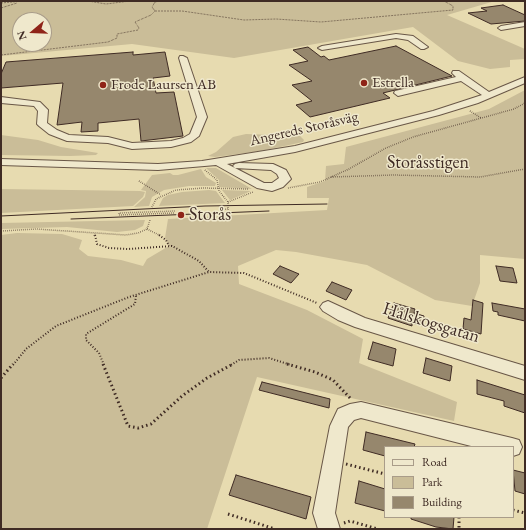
<!DOCTYPE html>
<meta charset="utf-8">
<style>
body{margin:0}
#map{position:relative;width:526px;height:530px;overflow:hidden;background:#e7dbb0;font-family:"EB Garamond",serif}
canvas{display:block}
.frame{position:absolute;inset:0;border:2px solid #3f2b24;pointer-events:none}
.legend{position:absolute;left:384px;top:446px;width:130px;height:72px;box-sizing:border-box;background:#efe8cc;border:1px solid #a99c89;margin:0;padding:5px 7px;list-style:none;font-size:12px;color:#3f2b24}
.legend li{display:flex;align-items:center;gap:8px;height:20px}
.legend b{width:20px;border:1px solid #a99c89}
.north{position:absolute;left:12px;top:12px;width:40px;height:40px;box-sizing:border-box;background:#efe8cc;border:1px solid #a99c89;border-radius:50%;rotate:251deg;font-size:11px;font-weight:700;line-height:16px;text-align:center;color:#3f2b24}
.north::after{content:'';display:block;margin:auto;width:14px;height:18px;background:#8f2418;clip-path:polygon(50% 0,100% 100%,50% 72%,0 100%)}
</style>
<div id="map">
<canvas width="526" height="530"></canvas>
<div class="frame"></div>
<ul class="legend">
<li><b style="height:5px;background:#efe8cc"></b>Road</li>
<li><b style="height:11px;background:#cabd98"></b>Park</li>
<li><b style="height:11px;background:#96876d"></b>Building</li>
</ul>
<div class="north">N</div>
</div>
<script>
const c = document.querySelector('canvas').getContext('2d');
c.lineJoin = 'round';
function fillPath(path, color) {
  c.fillStyle = color;
  c.fill(path, 'evenodd');
}
function poly(rows) {
  const path = new Path2D();
  for (const r of rows) {
    path.moveTo(r[0], r[1]);
    for (let i = 2; i < r.length; i += 2) path.lineTo(r[i], r[i + 1]);
  }
  return path;
}
function strokePath(path, color, width, dash) {
  c.strokeStyle = color;
  c.lineWidth = width;
  c.lineCap = dash ? 'butt' : 'round';
  c.setLineDash(dash || []);
  c.stroke(path);
}
function drawText(font, color, halo, rows, align = 'center') {
  c.font = font + ' "EB Garamond",serif';
  c.lineWidth = 3;
  c.setLineDash([]);
  c.textBaseline = 'middle';
  c.strokeStyle = halo;
  c.fillStyle = color;
  for (const [text, x, y, turn = 0] of rows) {
    c.save();
    c.translate(x, y);
    c.rotate((+turn || 0) * Math.PI / 180);
    c.textAlign = isNaN(turn) ? turn : align;
    if (halo) c.strokeText(text, 0, 0);
    c.fillText(text, 0, 0);
    c.restore();
  }
}
const green = poly([
 [1,1,495,1,447,15,525,49,525,59,510,60,510,67,490,69,458,61,413,27,234,58,132,44,1,56],
 [20,20,44,20,44,44,20,44],
 [525,90,525,259,480,255,480,283,472,306,435,300,367,265,296,252,276,250,238,266,239,284,307,310,363,339,359,363,457,402,454,421,257,377,207,529,1,529,1,235,17,233,62,234,82,240,79,249,88,256,121,260,143,266,147,259,169,246,165,238,168,219,327,210,329,198,307,198,307,187,325,181,326,166,344,164,346,147,489,109],
 [246,134,300,136,304,140,303,142,261,151,215,157,208,156,216,152,233,137],
 [1,135,38,140,61,147,98,153,96,155,70,156,1,155],
 [206,168,216,168,252,189,219,187,219,180],
 [201,169,206,177,216,183,215,186,189,186,164,190,152,197,149,206,134,207,145,197,146,191,141,190,152,175,170,173,173,175,178,175],
 [1,189,140,191,145,192,143,197,133,206,1,213],
 [209,190,216,191,225,203,159,206,163,198,168,195,182,192],
 [222,190,251,191,230,200],
 [145,220,143,226,135,230,117,232,67,227,1,229,1,223]
]);
const building = poly([
 [503,5,525,15,525,21,491,24,468,13,487,11,481,8,503,5],
 [396,46,452,76,383,93,390,98,310,117,296,105,312,101,292,85,312,81,289,65,308,61,293,50,308,47,321,57,324,56,329,60,396,46],
 [133,52,133,55,165,52,170,76,153,78,156,93,174,92,183,136,141,141,139,119,98,123,98,131,81,132,82,122,57,125,63,83,1,88,1,74,6,62,133,52],
 [280,266,299,274,291,283,273,274,280,266],
 [496,266,513,268,517,283,500,281,496,266],
 [332,282,352,290,346,300,326,291,332,282],
 [473,300,483,303,481,334,463,329,464,318,471,320,473,300],
 [394,303,415,309,414,313,424,316,423,326,412,323,412,326,388,318,394,303],
 [492,303,525,309,525,321,498,315,498,312,493,311,492,303],
 [373,342,396,349,393,366,368,359,373,342],
 [426,358,452,366,450,381,423,373,426,358],
 [477,380,525,395,525,413,504,406,504,401,477,394,477,380],
 [262,382,330,399,329,408,259,390,262,382],
 [366,432,415,444,414,447,385,447,385,456,363,450,366,432],
 [513,470,525,473,525,494,515,491,513,470],
 [236,475,311,497,306,519,229,495,236,475],
 [359,481,385,489,385,511,355,503,359,481],
 [411,517,454,517,453,529,436,527,411,519,411,517]
]);
const pathFar3 = poly([
 [155,2,159,1],
 [1,3,23,1],
 [1,8,17,3],
 [155,11,182,11,244,20,276,19,321,22,453,10,453,6,444,1],
 [1,55,108,42,117,38,117,34,138,30,139,28,135,22,151,15,155,11,152,7,155,2,152,1,130,1,106,4,88,1]
]);
const pathFar2 = poly([
 [470,111,481,118],
 [205,170,217,180,219,191,228,202,228,209,220,210],
 [331,177,393,175,480,177,525,169],
 [139,181,161,195],
 [288,188,320,182,349,169,386,148,413,137,514,109,525,103],
 [228,202,253,192],
 [152,207,156,199,176,190,203,188,248,189],
 [174,213,119,215,119,213,175,211],
 [147,229,161,236],
 [1,231,36,229,126,235,138,233,147,229,150,220],
 [94,236,95,234]
]);
const pathFar1 = poly([
 [95,235,97,244,109,248,128,249,172,246,199,261,209,272],
 [159,235,166,240,169,246],
 [13,365,26,349,56,326,129,297,209,272,244,273,317,303],
 [104,365,99,353,86,340,86,334,135,304,136,295],
 [231,365,239,360,269,358,291,365]
]);
const path = poly([
 [103,364,128,426,138,428,151,424,182,396,207,378,233,364],
 [287,364,315,372,333,380,351,399],
 [1,378,13,364],
 [346,464,385,474],
 [513,510,525,513],
 [228,514,275,529],
 [459,517,459,529],
 [344,523,350,521,378,529]
]);
const minor = poly([
 [525,22,525,26,501,30,498,28,501,26,525,22],
 [396,34,413,36,428,47,424,49,421,49,408,40,396,38,322,50,318,48,322,46,396,34],
 [180,56,183,56,187,58,207,117,199,136,191,142,171,147,132,149,108,143,67,141,49,134,39,126,37,124,38,111,34,106,1,103,1,97,40,102,48,110,47,123,57,130,69,135,108,137,132,143,171,141,183,138,190,134,197,117,179,58,180,56],
 [453,71,459,71,489,92,525,77,525,83,478,103,439,115,295,152,227,164,235,168,233,166,235,164,239,163,273,164,286,170,291,179,283,187,272,191,257,188,216,165,158,170,1,165,1,159,158,164,202,161,295,146,433,111,482,95,461,81,398,96,394,93,395,91,456,77,452,73,453,71],
 [235,168,271,170,277,174,279,178,272,183,264,183,235,168],
 [328,301,365,318,525,366,525,380,355,327,338,320,323,311,320,307,323,303,328,301],
 [361,402,512,438,519,440,522,447,519,454,513,456,513,447,475,447,361,418,354,420,348,427,335,513,340,529,318,529,313,513,330,426,338,409,350,404,361,402]
]);
const tram = poly([
 [1,216,205,206,327,204],
 [71,219,269,211]
]);
const markers = [
 [364,83,4,"#8f2418"],
 [103,85,4,"#8f2418"],
 [181,215,4,"#8f2418"]
];
const farPoinames = [
 ["Estrella",372,83],
 ["Frode Laursen AB",111,85]
];
const farStreetnames = [
 ["Angereds Storåsväg",304,129,-13]
];
const streetNames = [
 ["Storåsstigen",428,163],
 ["Hålskogsgatan",431,323,17]
];
const poiNames = [
 ["Storås",189,215]
];
fillPath(green, '#cabd98');
fillPath(building, '#96876d');
strokePath(building, '#3f2b24', 1);
strokePath(minor, '#695747', 2);
strokePath(pathFar3, '#3f2b24', 1, [0.5, 1]);
strokePath(pathFar2, '#3f2b24', 1.5, [0.5, 1.5]);
strokePath(pathFar1, '#3f2b24', 2, [1, 2]);
strokePath(path, '#3f2b24', 3, [1.5, 3]);
fillPath(minor, '#efe8cc');
strokePath(tram, '#3f2b24', 1);
for (const [x, y, r, color] of markers) {
  const dot = new Path2D();
  dot.arc(x, y, r, 0, 2 * Math.PI);
  c.fillStyle = color;
  c.fill(dot);
  strokePath(dot, '#efe8cc', 1.5);
}
drawText('15px', '#3f2b24', '#efe8cc', farPoinames, 'left');
drawText('15px', '#3f2b24', '#efe8cc', farStreetnames);
drawText('18px', '#3f2b24', '#efe8cc', streetNames);
drawText('18px', '#3f2b24', '#efe8cc', poiNames, 'left');
</script>
